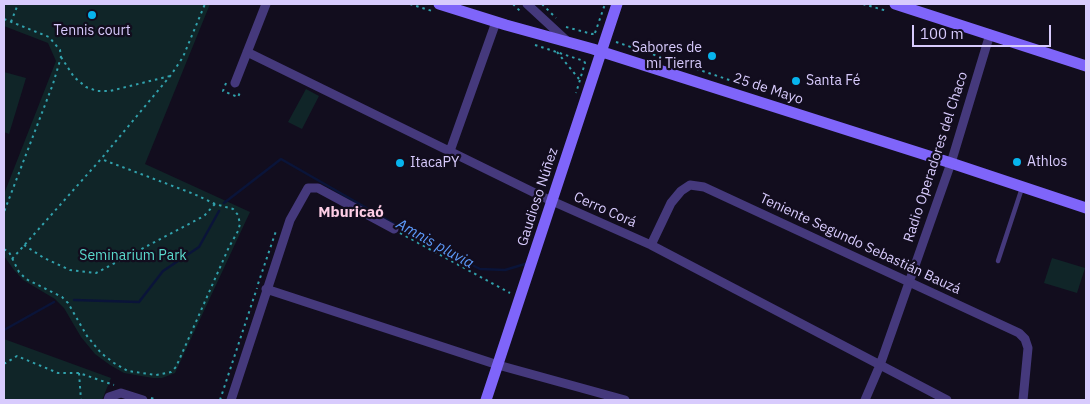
<!DOCTYPE html>
<meta charset="utf-8">
<style>
body{margin:0}
#map{position:relative;width:1090px;height:404px;overflow:hidden;background:#120d1e;font-family:"IBM Plex Sans",sans-serif}
canvas{display:block}
.frame{position:absolute;inset:0;border:5px solid #d8cbfd;pointer-events:none}
.scale{position:absolute;left:912px;top:25px;width:139px;height:22px;box-sizing:border-box;border:2px solid #d8cbfd;border-top:0;padding-left:6px;font-size:15px;line-height:18px;white-space:nowrap;color:#d8cbfd;-webkit-text-stroke:4px #120d1e;paint-order:stroke}
</style>
<div id="map">
<canvas width="1090" height="404"></canvas>
<div class="frame"></div>
<div class="scale">100 m</div>
</div>
<script>
const c = document.querySelector('canvas').getContext('2d');
c.lineJoin = 'round';
function fillPath(path, color) {
  c.fillStyle = color;
  c.fill(path, 'evenodd');
}
function poly(rows) {
  const path = new Path2D();
  for (const r of rows) {
    path.moveTo(r[0], r[1]);
    for (let i = 2; i < r.length; i += 2) path.lineTo(r[i], r[i + 1]);
  }
  return path;
}
function strokePath(path, color, width, dash) {
  c.strokeStyle = color;
  c.lineWidth = width;
  c.lineCap = dash ? 'butt' : 'round';
  c.setLineDash(dash || []);
  c.stroke(path);
}
function drawText(font, color, halo, rows, align = 'center') {
  c.font = font + ' "IBM Plex Sans",sans-serif';
  c.lineWidth = 4.5;
  c.setLineDash([]);
  c.textBaseline = 'middle';
  c.strokeStyle = halo;
  c.fillStyle = color;
  for (const [text, x, y, turn = 0] of rows) {
    c.save();
    c.translate(x, y);
    c.rotate((+turn || 0) * Math.PI / 180);
    c.textAlign = isNaN(turn) ? turn : align;
    if (halo) c.strokeText(text, 0, 0);
    c.fillText(text, 0, 0);
    c.restore();
  }
}
const green = poly([
 [4,4,210,4,145,164,250,212,175,373,162,378,153,378,124,373,110,365,95,354,81,337,64,308,55,299,23,280,14,270,4,256,4,194,56,61,48,43,4,26],
 [4,72,26,78,9,134,4,132],
 [306,89,319,96,302,129,288,122],
 [1052,258,1085,268,1077,293,1044,283],
 [4,339,111,378,102,400,4,400]
]);
const stream = poly([
 [224,203,281,159,410,233,480,269,505,270,525,264],
 [74,300,139,302,163,271,199,247,219,211],
 [4,330,54,302]
]);
const path = poly([
 [410,4,432,11],
 [513,4,520,11],
 [542,4,556,18],
 [863,4,887,11],
 [4,19,49,37,60,50,61,57,53,84,4,212],
 [11,22,18,4],
 [566,27,592,34,597,33],
 [595,33,605,4],
 [616,42,789,100],
 [535,45,584,61,585,63,576,93],
 [557,52,579,79],
 [61,57,74,77,86,87,97,91,110,91,170,76],
 [226,83,223,91,238,97,241,90],
 [400,233,510,293],
 [24,245,44,258,70,270,96,273,204,216,215,204],
 [4,249,9,252,19,272,26,279,62,297,68,303,87,336,101,353,114,363,128,371,156,375,171,372,176,367,229,247,238,231,240,224,238,215,233,209,215,204,194,194,101,159],
 [12,259,101,159,171,75,183,57,205,4],
 [258,284,276,231,277,231],
 [4,364,17,356,58,373,79,373,114,385],
 [79,373,81,400],
 [151,398,157,400],
 [220,400,257,288]
]);
const lane = poly([
 [998,261,1022,188]
]);
const street = poly([
 [527,4,567,41],
 [247,52,543,197,651,245,947,400],
 [235,83,266,4],
 [450,151,496,22],
 [651,245,671,203,681,191,690,185,704,187,1019,333,1025,339,1028,348,1023,400],
 [266,289,498,365,625,400],
 [108,400,109,397,121,393,143,400],
 [231,400,290,220,308,188,318,188,394,229],
 [865,400,880,365,951,163,990,34]
]);
const secondary = poly([
 [439,4,506,25,593,49,951,163,1086,208],
 [895,4,1086,66],
 [486,400,617,4]
]);
const markers = [
 [92,15,5,"#07b4ed"],
 [712,56,5,"#07b4ed"],
 [796,81,5,"#07b4ed"],
 [1017,162,5,"#07b4ed"],
 [400,163,5,"#07b4ed"]
];
const poiNames = [
 ["Tennis court",92,31,"center"],
 ["Sabores de",702,48,"right"],
 ["mi Tierra",702,64,"right"],
 ["Santa Fé",806,81],
 ["Athlos",1027,162],
 ["ItacaPY",410,163]
];
const streetNames = [
 ["25 de Mayo",768,89,18],
 ["Radio Operadores del Chaco",936,157,-72],
 ["Gaudioso Núñez",538,197,-72],
 ["Cerro Corá",605,210,24],
 ["Teniente Segundo Sebastián Bauzá",860,244,25]
];
const parkNames = [
 ["Seminarium Park",133,256]
];
const neighbourhoodNames = [
 ["Mburicaó",351,213]
];
const waterNames = [
 ["Amnis pluvia",435,244,29]
];
fillPath(green, '#102528');
strokePath(stream, '#0a1439', 2.5);
strokePath(path, '#31a1ac', 2, [2.5, 4]);
strokePath(lane, '#45397c', 4.5);
strokePath(street, '#45397c', 9);
strokePath(secondary, '#7f65fa', 11);
for (const [x, y, r, color] of markers) {
  const dot = new Path2D();
  dot.arc(x, y, r, 0, 2 * Math.PI);
  c.fillStyle = color;
  c.fill(dot);
  strokePath(dot, '#120d1e', 2);
}
drawText('14px', '#d8cbfd', '#120d1e', poiNames, 'left');
drawText('14px', '#d8cbfd', '#120d1e', streetNames);
drawText('14px', '#5adacd', '#120d1e', parkNames);
drawText('bold 15px', '#fdcde5', '#120d1e', neighbourhoodNames);
drawText('italic 15px', '#5d9afa', '#120d1e', waterNames);
</script>
